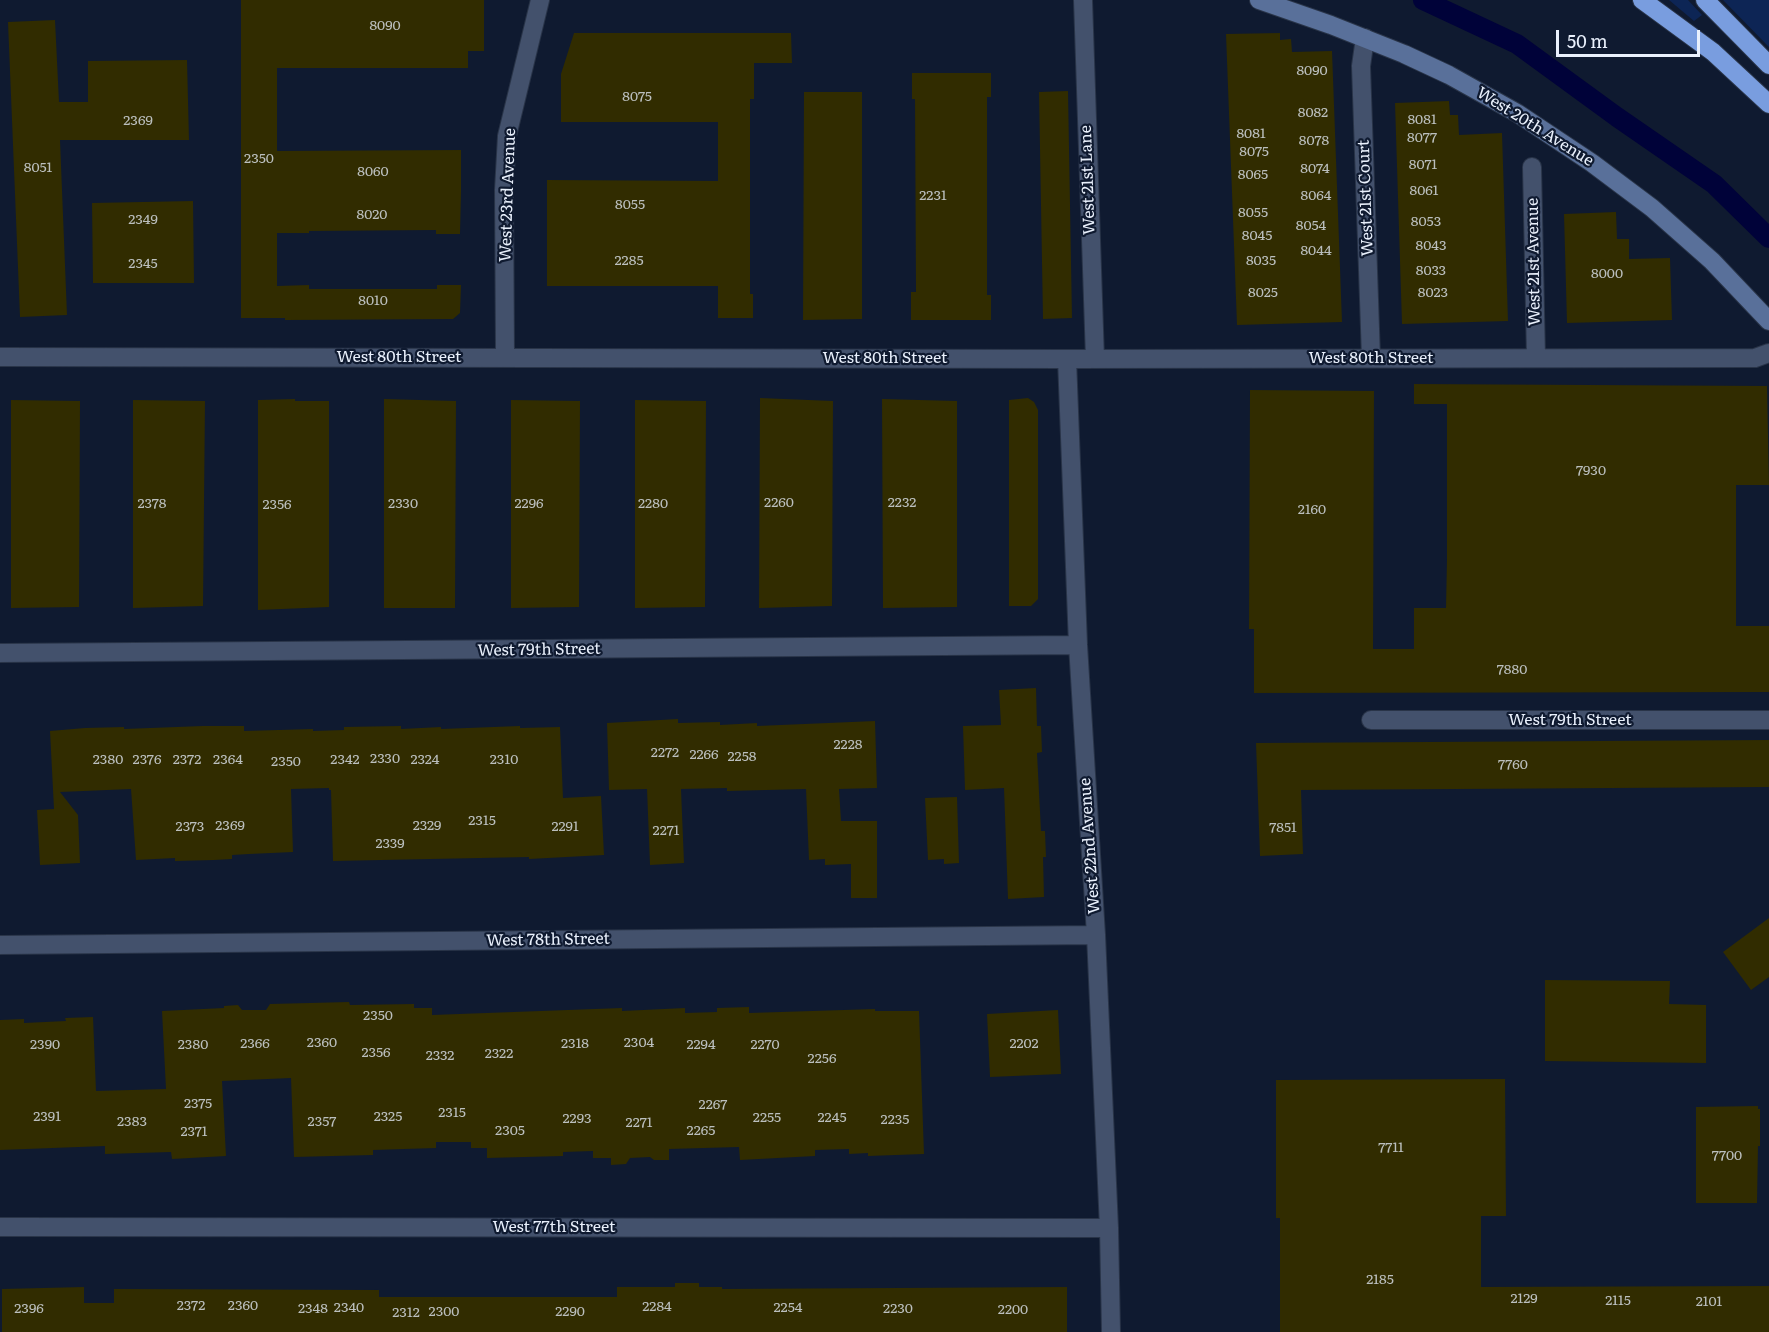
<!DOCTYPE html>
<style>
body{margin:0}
#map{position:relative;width:1769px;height:1332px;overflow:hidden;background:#0f1a30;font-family:Literata,serif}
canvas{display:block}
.scale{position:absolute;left:1556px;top:30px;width:144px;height:27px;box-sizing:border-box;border:3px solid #e9f0fc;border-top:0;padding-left:8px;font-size:18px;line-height:21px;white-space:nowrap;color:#e9f0fc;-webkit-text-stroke:4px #0f1a30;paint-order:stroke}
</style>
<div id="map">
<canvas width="1769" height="1332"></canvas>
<div class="scale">50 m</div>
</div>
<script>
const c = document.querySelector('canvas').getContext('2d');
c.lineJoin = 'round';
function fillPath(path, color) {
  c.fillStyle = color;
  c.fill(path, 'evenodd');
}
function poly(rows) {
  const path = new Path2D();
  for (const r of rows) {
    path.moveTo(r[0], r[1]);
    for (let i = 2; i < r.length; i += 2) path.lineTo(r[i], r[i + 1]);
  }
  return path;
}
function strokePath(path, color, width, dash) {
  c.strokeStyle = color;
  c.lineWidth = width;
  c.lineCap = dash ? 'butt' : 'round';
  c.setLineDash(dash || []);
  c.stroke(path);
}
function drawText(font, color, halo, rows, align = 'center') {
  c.font = font + ' Literata,serif';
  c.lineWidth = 4.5;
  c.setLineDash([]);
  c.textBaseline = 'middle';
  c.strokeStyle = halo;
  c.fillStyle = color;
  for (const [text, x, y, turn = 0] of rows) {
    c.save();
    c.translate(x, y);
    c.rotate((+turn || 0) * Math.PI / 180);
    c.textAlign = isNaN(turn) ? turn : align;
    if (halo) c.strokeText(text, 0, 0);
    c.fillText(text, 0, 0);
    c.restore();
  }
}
const green = poly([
 [1669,0,1688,0,1702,15,1694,21],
 [1723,0,1769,0,1769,47,1766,44]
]);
const canal = poly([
 [1423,0,1517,44,1617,117,1714,184,1769,238]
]);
const building = poly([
 [241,0,484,0,484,51,468,51,468,68,277,68,277,151,461,150,461,192,460,234,436,234,436,230,309,231,309,233,277,233,277,286,309,285,309,289,437,289,437,285,461,285,460,313,453,319,285,320,285,318,241,318],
 [55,20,59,102,88,102,88,61,187,60,189,140,60,140,67,315,20,317,8,22],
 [574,33,791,33,792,63,754,63,754,99,750,99,750,294,753,294,753,318,718,318,718,286,547,286,547,180,718,181,718,122,561,122,561,74],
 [1280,33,1280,40,1291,39,1292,52,1332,51,1342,322,1237,325,1226,34],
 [912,73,991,73,991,97,987,97,987,295,991,295,991,320,911,320,911,292,916,292,915,99,912,99],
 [1068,91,1072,318,1043,319,1039,92],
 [804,92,862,92,862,319,803,320],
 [1449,101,1450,115,1458,115,1459,135,1502,133,1508,321,1402,324,1395,103],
 [193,201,194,283,93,283,92,203],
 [1616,212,1617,239,1629,239,1629,259,1670,258,1672,320,1567,323,1564,214],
 [1414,384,1767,386,1769,485,1736,485,1736,626,1769,626,1769,692,1254,693,1254,629,1249,629,1250,390,1374,391,1373,649,1414,649,1414,608,1446,608,1447,559,1447,404,1414,404],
 [760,398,833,401,832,606,759,608],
 [1028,398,1034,402,1038,410,1038,599,1031,606,1009,606,1009,400],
 [295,399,295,401,329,401,329,607,258,610,258,400],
 [384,399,456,401,455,608,384,608],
 [882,399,957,401,957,607,883,608],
 [11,400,80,401,79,607,11,608],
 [133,400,205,401,203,606,133,608],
 [511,400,580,401,579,607,511,608],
 [635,400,706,401,705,607,635,608],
 [1036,688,1037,726,1041,726,1042,752,1037,753,1041,831,1045,831,1046,857,1043,857,1044,897,1008,899,1004,788,965,790,963,726,1001,725,999,690],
 [678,719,678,723,720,722,720,725,757,723,757,726,875,721,877,788,839,789,841,821,877,821,877,898,851,898,851,864,825,865,825,859,809,860,806,789,727,791,727,788,681,789,684,863,650,865,647,789,609,790,607,723],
 [203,726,244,726,244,731,313,729,313,731,344,730,344,727,401,726,401,729,441,727,441,729,520,726,520,728,560,727,563,798,601,796,604,855,529,859,529,857,333,861,331,790,329,790,329,788,291,789,293,852,249,854,232,855,232,859,214,860,175,861,175,858,136,860,131,789,60,792,78,815,80,863,40,865,37,810,54,809,50,731,85,728,124,727,124,729],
 [1769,740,1769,787,1301,790,1303,854,1260,856,1256,743],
 [957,797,959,863,944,864,944,859,928,860,925,798],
 [1769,918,1769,977,1751,990,1723,952],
 [1545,980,1670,981,1669,1004,1706,1005,1706,1063,1545,1061],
 [349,1002,350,1005,414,1004,414,1008,432,1008,432,1015,622,1008,622,1011,685,1008,685,1013,717,1012,717,1008,749,1007,749,1013,875,1009,875,1011,919,1011,924,1154,868,1156,868,1153,849,1154,849,1149,815,1150,815,1156,740,1160,739,1147,669,1149,669,1160,654,1160,650,1157,630,1158,626,1164,611,1165,611,1158,593,1158,593,1151,563,1152,563,1156,487,1158,487,1148,471,1148,471,1142,436,1142,436,1148,373,1150,373,1155,294,1157,291,1078,222,1081,226,1156,172,1159,171,1152,105,1154,105,1146,0,1150,0,1020,24,1019,24,1023,66,1021,65,1018,93,1017,96,1091,166,1089,162,1011,224,1008,224,1006,238,1005,242,1010,266,1010,270,1004],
 [1058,1010,1061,1074,990,1077,987,1014],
 [1505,1079,1506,1216,1481,1216,1481,1287,1769,1286,1769,1332,1280,1332,1280,1218,1276,1218,1276,1080],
 [1758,1106,1758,1109,1760,1109,1760,1146,1758,1146,1757,1203,1696,1203,1696,1107],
 [675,1283,699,1283,699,1287,722,1287,722,1289,1067,1287,1067,1332,2,1332,2,1289,84,1287,84,1303,114,1303,114,1289,379,1290,379,1297,617,1297,617,1287,675,1287]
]);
const street = poly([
 [1083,0,1095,359],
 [1365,38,1361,66,1371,358],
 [1532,167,1536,358],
 [0,357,1067,359,1755,358,1769,353],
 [505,357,504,190,507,136,540,0],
 [1067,359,1078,645,1096,935,1109,1228,1111,1332],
 [0,653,1078,645],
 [1371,720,1769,720],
 [0,945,1096,935],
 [0,1227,1109,1228]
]);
const secondary = poly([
 [1259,0,1331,25,1404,54,1449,75,1517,113,1592,163,1652,208,1712,261,1769,321]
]);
const highway = poly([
 [1642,0,1713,52,1769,104],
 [1705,0,1769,65]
]);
const numberNames = [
 ["8090",385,26],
 ["8090",1312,71],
 ["8075",637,97],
 ["8082",1313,113],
 ["8081",1422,120],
 ["2369",138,121],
 ["8081",1251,134],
 ["8077",1422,138],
 ["8078",1314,141],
 ["8075",1254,152],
 ["2350",259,159],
 ["8071",1423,165],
 ["8051",38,168],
 ["8074",1315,169],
 ["8060",373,172],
 ["8065",1253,175],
 ["8061",1424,191],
 ["2231",933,196],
 ["8064",1316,196],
 ["8055",630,205],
 ["8055",1253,213],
 ["8020",372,215],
 ["2349",143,220],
 ["8053",1426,222],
 ["8054",1311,226],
 ["8045",1257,236],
 ["8043",1431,246],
 ["8044",1316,251],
 ["2285",629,261],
 ["8035",1261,261],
 ["2345",143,264],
 ["8033",1431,271],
 ["8000",1607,274],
 ["8025",1263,293],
 ["8023",1433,293],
 ["8010",373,301],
 ["7930",1591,471],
 ["2260",779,503],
 ["2232",902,503],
 ["2378",152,504],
 ["2330",403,504],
 ["2296",529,504],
 ["2280",653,504],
 ["2356",277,505],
 ["2160",1312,510],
 ["7880",1512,670],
 ["2228",848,745],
 ["2272",665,753],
 ["2266",704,755],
 ["2258",742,757],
 ["2330",385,759],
 ["2380",108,760],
 ["2376",147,760],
 ["2372",187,760],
 ["2364",228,760],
 ["2342",345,760],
 ["2324",425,760],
 ["2310",504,760],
 ["2350",286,762],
 ["7760",1513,765],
 ["2315",482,821],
 ["2369",230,826],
 ["2329",427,826],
 ["2373",190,827],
 ["2291",565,827],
 ["7851",1283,828],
 ["2271",666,831],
 ["2339",390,844],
 ["2350",378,1016],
 ["2360",322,1043],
 ["2304",639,1043],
 ["2366",255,1044],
 ["2318",575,1044],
 ["2202",1024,1044],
 ["2390",45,1045],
 ["2380",193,1045],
 ["2294",701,1045],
 ["2270",765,1045],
 ["2356",376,1053],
 ["2322",499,1054],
 ["2332",440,1056],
 ["2256",822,1059],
 ["2375",198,1104],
 ["2267",713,1105],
 ["2315",452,1113],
 ["2391",47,1117],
 ["2325",388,1117],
 ["2255",767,1118],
 ["2245",832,1118],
 ["2293",577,1119],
 ["2235",895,1120],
 ["2383",132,1122],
 ["2357",322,1122],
 ["2271",639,1123],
 ["2305",510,1131],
 ["2265",701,1131],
 ["2371",194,1132],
 ["7711",1391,1148],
 ["7700",1727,1156],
 ["2185",1380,1280],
 ["2129",1524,1299],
 ["2115",1618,1301],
 ["2101",1709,1302],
 ["2372",191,1306],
 ["2360",243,1306],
 ["2284",657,1307],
 ["2340",349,1308],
 ["2254",788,1308],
 ["2396",29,1309],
 ["2348",313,1309],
 ["2230",898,1309],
 ["2200",1013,1310],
 ["2300",444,1312],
 ["2290",570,1312],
 ["2312",406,1313]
];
const streetNames = [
 ["West 20th Avenue",1535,127,32],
 ["West 21st Lane",1088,180,-92],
 ["West 23rd Avenue",508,195,-88],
 ["West 21st Court",1366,198,-92],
 ["West 21st Avenue",1534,262,-91],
 ["West 80th Street",399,357],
 ["West 80th Street",885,358],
 ["West 80th Street",1371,358],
 ["West 79th Street",539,650,-1],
 ["West 79th Street",1570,720],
 ["West 22nd Avenue",1090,846,-94],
 ["West 78th Street",548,940,-1],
 ["West 77th Street",554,1227]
];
fillPath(green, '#0d2555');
strokePath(canal, '#000239', 20);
fillPath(building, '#312c00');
strokePath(street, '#293448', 20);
strokePath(secondary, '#293448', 20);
strokePath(highway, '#293448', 20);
strokePath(street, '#43516c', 18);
strokePath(secondary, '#59709a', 18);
strokePath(highway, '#799ddf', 18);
drawText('14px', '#bbbfbd', null, numberNames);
drawText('16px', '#e9f0fc', '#0f1a30', streetNames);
</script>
